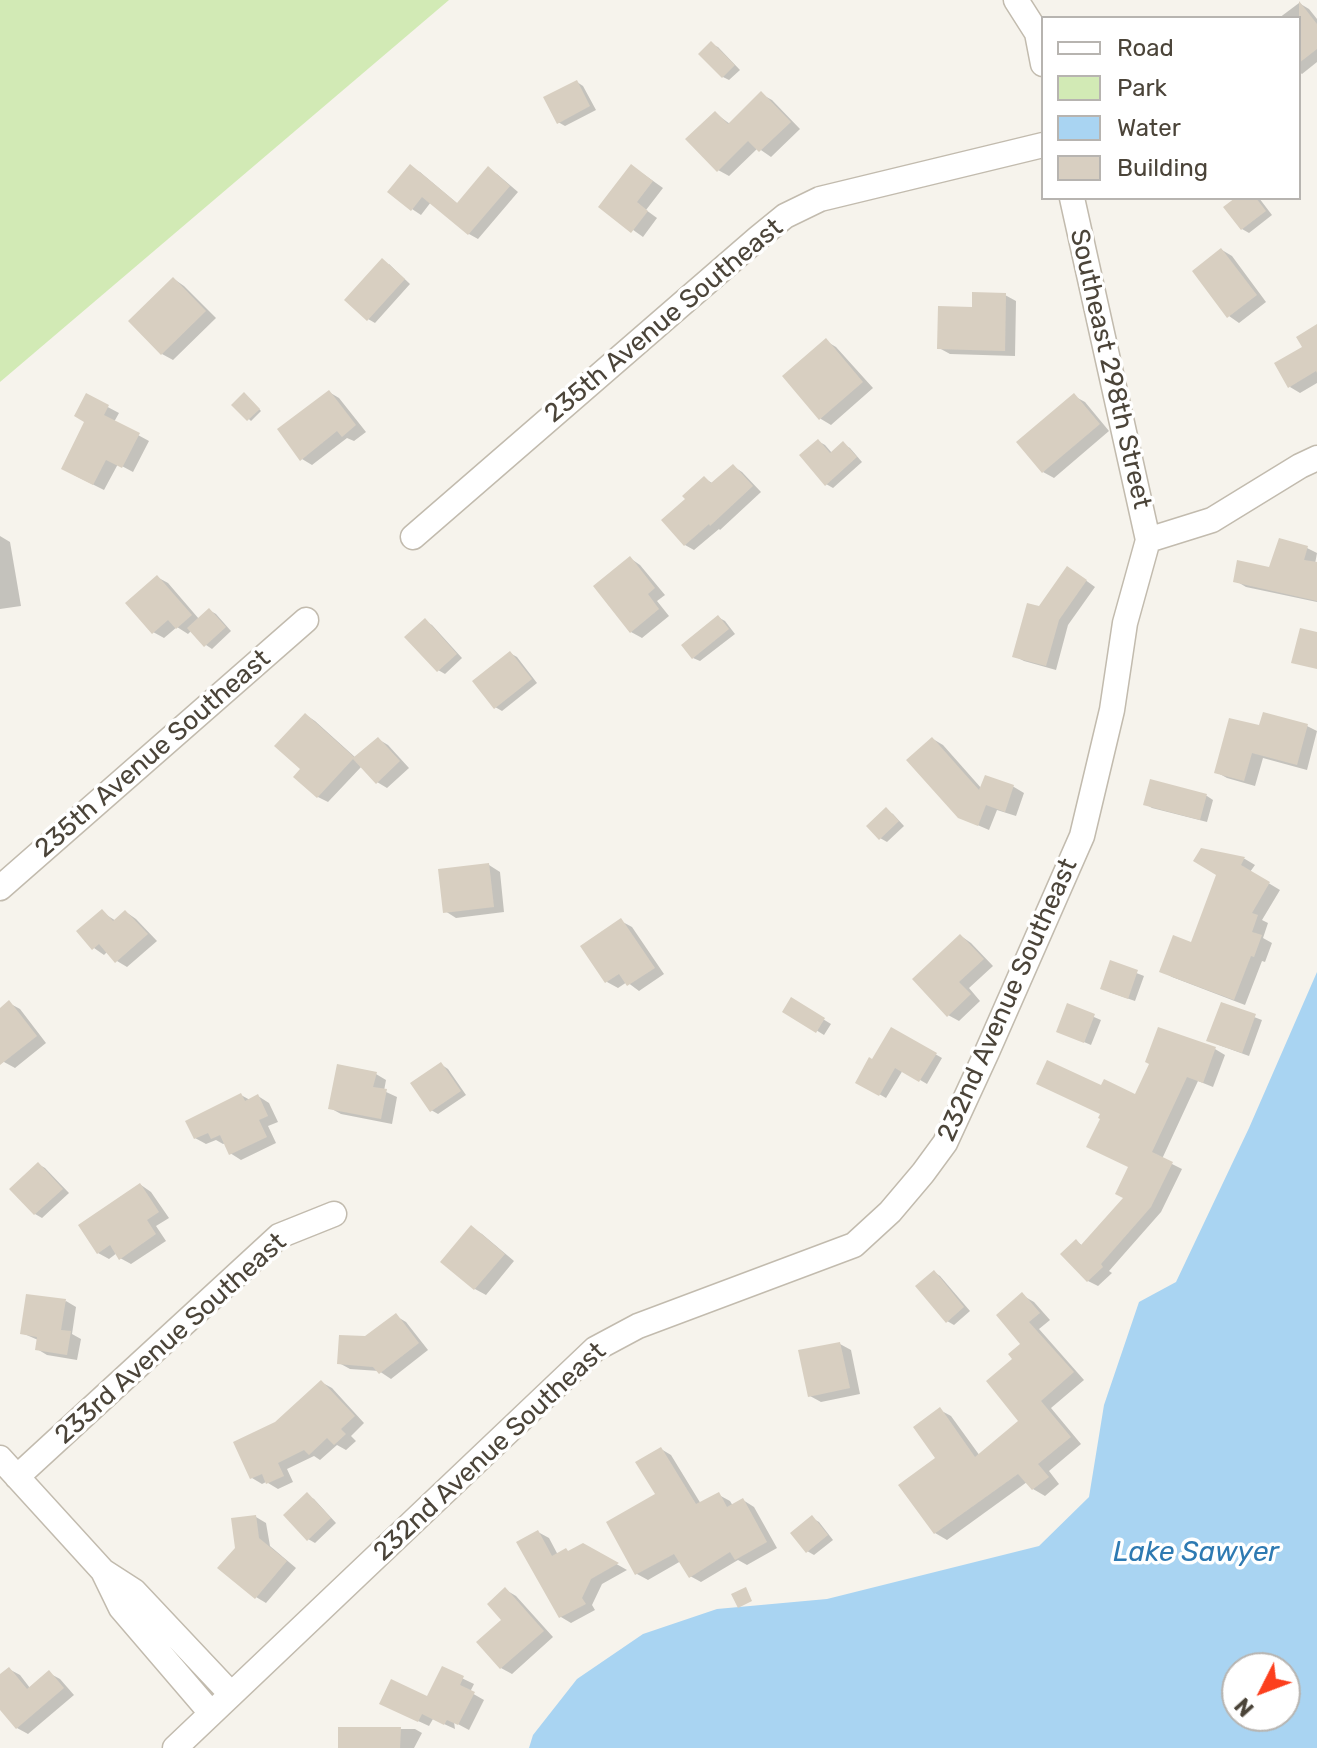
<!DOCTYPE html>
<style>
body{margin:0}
#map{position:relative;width:1317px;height:1748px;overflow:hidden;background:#f6f3ec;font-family:Rubik,sans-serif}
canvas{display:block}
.legend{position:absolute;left:1041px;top:16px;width:260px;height:184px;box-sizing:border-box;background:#fff;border:2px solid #b7b4b0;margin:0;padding:10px 14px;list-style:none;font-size:24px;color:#4b4439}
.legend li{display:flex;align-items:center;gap:16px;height:40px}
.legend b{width:40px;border:2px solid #b7b4b0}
.north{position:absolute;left:1221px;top:1652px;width:80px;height:80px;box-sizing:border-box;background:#fff;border:2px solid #b7b4b0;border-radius:50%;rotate:228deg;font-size:22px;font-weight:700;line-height:32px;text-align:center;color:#4b4439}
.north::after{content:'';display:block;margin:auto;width:28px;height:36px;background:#fc3f1d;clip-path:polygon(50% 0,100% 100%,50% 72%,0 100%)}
</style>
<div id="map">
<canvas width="1317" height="1748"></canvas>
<ul class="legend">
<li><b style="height:10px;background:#fff"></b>Road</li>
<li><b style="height:22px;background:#d2eab5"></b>Park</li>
<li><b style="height:22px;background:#a9d4f2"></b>Water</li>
<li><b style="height:22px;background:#d8cfc1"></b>Building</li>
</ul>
<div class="north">N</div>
</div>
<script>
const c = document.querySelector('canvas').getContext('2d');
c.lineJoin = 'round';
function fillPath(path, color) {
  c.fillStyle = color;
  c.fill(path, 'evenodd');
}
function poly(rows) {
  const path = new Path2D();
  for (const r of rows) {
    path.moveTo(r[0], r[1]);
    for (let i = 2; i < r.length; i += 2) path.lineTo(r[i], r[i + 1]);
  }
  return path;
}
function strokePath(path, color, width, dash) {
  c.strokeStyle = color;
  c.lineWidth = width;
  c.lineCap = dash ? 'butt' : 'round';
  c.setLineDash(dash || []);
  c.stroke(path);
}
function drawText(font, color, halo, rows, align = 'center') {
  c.font = font + ' Rubik,sans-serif';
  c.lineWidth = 7;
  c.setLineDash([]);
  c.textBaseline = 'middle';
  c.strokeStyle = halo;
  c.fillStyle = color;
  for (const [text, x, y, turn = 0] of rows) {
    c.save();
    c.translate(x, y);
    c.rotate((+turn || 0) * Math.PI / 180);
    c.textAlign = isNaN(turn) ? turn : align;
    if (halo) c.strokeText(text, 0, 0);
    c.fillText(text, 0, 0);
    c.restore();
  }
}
const green = poly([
 [0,0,449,0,0,382]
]);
const water = poly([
 [1317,972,1317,1748,529,1748,533,1735,577,1679,643,1634,717,1609,827,1599,1039,1546,1089,1497,1104,1405,1139,1302,1176,1282,1249,1128],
 [1237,1668,1285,1668,1285,1716,1237,1716]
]);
const shadow = poly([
 [1299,3,1309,9,1317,19,1317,62,1302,74,1299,72,1299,18,1279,18],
 [711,44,718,47,740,70,729,80,723,77],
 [577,82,583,86,596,110,565,126,558,122],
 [761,94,772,100,800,129,771,157,758,148,729,176,718,170,715,113,730,124],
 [410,167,420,172,458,204,488,169,497,174,518,192,478,239,469,234,431,202,421,215,412,209],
 [642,173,663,188,646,210,657,218,643,237,601,207],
 [1238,198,1259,198,1272,215,1249,233,1242,229],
 [1222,250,1232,256,1266,302,1239,323,1229,316],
 [389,264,410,284,375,323,368,319],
 [174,279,184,286,216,318,173,360,162,354],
 [1005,295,1016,301,1015,356,950,354,939,348,974,309],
 [1317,327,1317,383,1300,393,1290,387,1304,347],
 [826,341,836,347,873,388,831,425,821,419,785,376],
 [329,392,339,398,366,432,354,441,347,438,312,465,302,459],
 [87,396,119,413,114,422,149,441,133,472,118,464,104,490,74,475,87,421],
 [247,396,261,411,251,421,234,405],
 [1074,396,1085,402,1109,431,1054,478,1043,472],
 [818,441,825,445,832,453,843,444,850,448,862,462,833,488,826,484],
 [733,466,742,472,761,492,720,530,719,529,694,550,685,545,688,499,705,479,714,484],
 [0,536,10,542,21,606,0,609],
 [1307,548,1317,553,1315,564,1317,564,1317,602,1246,587,1236,581,1271,569],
 [630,558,640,565,665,595,657,601,669,616,642,638,631,632],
 [1077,574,1095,587,1068,625,1056,670,1024,661,1014,656,1039,608],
 [157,577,168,583,199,619,209,610,216,614,231,631,212,649,206,645,192,630,188,634,177,627,164,638,153,632],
 [718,617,725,621,735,634,700,661,693,658],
 [425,621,432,625,462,658,445,674,438,670],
 [510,653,517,657,537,683,502,711,495,707],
 [306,715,315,721,356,758,378,739,388,745,409,768,387,788,377,782,362,766,328,802,318,797,296,776,303,769],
 [1307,726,1317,731,1307,770,1263,758,1255,786,1227,778,1216,772,1260,728],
 [933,739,943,745,982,789,986,777,1014,787,1024,793,1016,816,997,810,989,830,959,817],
 [1152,781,1207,796,1213,800,1207,822,1152,808,1145,804],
 [886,810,893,814,904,826,887,842,880,838],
 [1202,850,1245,859,1255,865,1250,872,1280,890,1262,920,1268,923,1263,938,1272,943,1265,962,1262,961,1245,1005,1172,977,1161,971,1193,945,1218,874],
 [489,865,500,872,504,912,456,918,445,911],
 [102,912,116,921,126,912,136,919,157,941,127,967,117,961,108,951,104,955,94,948],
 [621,921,632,927,664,974,639,991,627,982,618,988,607,982],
 [961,936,971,943,993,966,969,988,980,1001,959,1021,948,1015],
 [1111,963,1144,976,1135,1001,1109,992],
 [792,1000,831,1024,824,1035,785,1011],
 [9,1003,20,1009,46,1043,15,1068,4,1062,0,1056,0,1010],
 [1222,1005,1262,1020,1249,1056,1216,1044],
 [1068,1006,1101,1020,1091,1045,1065,1034],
 [892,1029,942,1058,927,1084,903,1070,886,1098,858,1082],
 [1215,1049,1225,1055,1213,1087,1198,1081,1162,1159,1182,1169,1161,1212,1109,1271,1112,1273,1098,1286,1088,1281,1076,1241,1083,1246,1126,1198,1130,1167,1102,1118,1102,1088,1136,1096],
 [442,1065,448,1069,466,1095,438,1114,431,1110],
 [376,1074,386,1080,384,1091,397,1097,392,1124,341,1114,330,1108],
 [241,1095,250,1100,258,1096,269,1103,278,1122,268,1126,276,1143,241,1160,230,1153,226,1143,223,1144,216,1140,206,1144,195,1138],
 [38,1164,45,1168,69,1193,42,1218,35,1214,12,1189],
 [141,1185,151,1192,169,1218,156,1226,166,1241,131,1264,120,1258,117,1253,109,1259,98,1253],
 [472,1228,482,1234,514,1261,486,1295,475,1289],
 [934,1272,940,1276,970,1311,954,1325,947,1321],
 [1022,1295,1034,1302,1050,1320,1039,1329,1084,1380,1051,1408,1081,1444,1049,1471,1059,1484,1045,1496,1033,1489,1027,1482,947,1540,935,1533,940,1410,951,1416,980,1456,1021,1421,1015,1359,1023,1344],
 [66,1301,76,1307,72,1334,81,1339,77,1360,47,1355,37,1349,38,1340,22,1333],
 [396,1316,406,1322,428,1350,391,1379,379,1371,350,1369,339,1363,366,1338],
 [840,1344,851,1350,860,1394,821,1402,810,1396],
 [321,1382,332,1388,364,1423,351,1436,356,1441,346,1450,337,1445,320,1460,314,1456,287,1469,293,1482,278,1489,268,1483,268,1481,262,1484,252,1478,276,1423],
 [661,1449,671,1455,701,1504,719,1495,730,1501,733,1506,743,1500,754,1507,777,1548,747,1565,738,1560,701,1582,690,1576,681,1561,648,1580,637,1574,609,1523,658,1495],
 [307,1495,314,1499,336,1523,315,1543,308,1539],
 [256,1517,266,1523,270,1546,296,1568,266,1603,256,1597,237,1549],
 [812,1518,819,1522,833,1540,814,1555,807,1551],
 [538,1532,549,1538,558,1555,569,1552,583,1545,627,1570,602,1584,592,1605,595,1610,571,1623,561,1617],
 [506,1590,516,1596,553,1637,512,1674,501,1668],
 [9,1669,20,1675,30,1688,49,1673,60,1679,74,1695,28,1734,17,1728,0,1707,0,1677],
 [443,1669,474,1684,470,1692,484,1700,469,1730,454,1722,455,1729,433,1719,429,1726,392,1709,428,1699],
 [340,1729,415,1729,422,1733,414,1748,340,1748]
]);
const building = poly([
 [1299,1,1317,24,1317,49,1299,63],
 [711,41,735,65,722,78,698,54],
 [577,80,590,106,557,124,543,97],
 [761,91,791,122,759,152,748,141,717,172,685,139,715,111,728,124],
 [410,164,457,203,488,166,510,186,468,235,422,197,411,211,387,192],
 [631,164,653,181,637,202,648,211,631,233,598,207],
 [1235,198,1256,198,1266,211,1241,230,1223,207],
 [1221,248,1257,295,1227,318,1192,271],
 [382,258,405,279,367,321,344,300],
 [173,277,206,311,161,355,128,321],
 [972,292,1006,293,1005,351,937,349,938,306,972,307],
 [1317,324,1317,373,1316,371,1288,388,1274,363,1302,347,1296,337],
 [826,338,863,382,819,420,782,376],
 [329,390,356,425,342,437,337,431,300,461,277,429],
 [244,392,260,409,247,421,231,405],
 [86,393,109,405,104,415,140,433,122,468,106,460,93,485,61,469,84,422,74,416],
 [1074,393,1100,424,1042,473,1016,442],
 [818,439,830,453,843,441,857,457,825,486,799,455],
 [733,464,753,486,710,526,709,524,684,546,661,520,685,499,682,496,704,476,711,483],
 [1279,538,1308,546,1304,560,1317,562,1317,601,1233,582,1237,560,1269,567],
 [630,556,655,588,648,594,659,609,630,633,593,586],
 [1067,566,1087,580,1059,620,1046,666,1012,657,1027,603,1039,606],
 [157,575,192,615,176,629,168,620,152,634,125,603],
 [209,608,226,627,204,647,187,628],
 [718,615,729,629,692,659,681,645],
 [425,618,457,654,437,672,404,637],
 [1300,628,1317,632,1317,669,1291,663],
 [510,651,532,679,494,709,472,681],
 [1263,712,1308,724,1297,765,1252,753,1244,781,1214,773,1229,718,1259,725],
 [305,713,354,757,378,737,400,761,376,784,353,759,317,798,293,777,300,769,274,746],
 [932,737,979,790,985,775,1014,785,1005,812,986,805,978,826,958,818,906,760],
 [1150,779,1207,794,1200,820,1143,805],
 [886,807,899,821,879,840,866,826],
 [1201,848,1245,857,1241,865,1270,882,1252,913,1258,915,1252,932,1262,935,1254,957,1251,956,1234,1000,1159,972,1173,935,1191,942,1216,875,1193,861],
 [489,863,494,907,443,913,438,869],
 [102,909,113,921,125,910,148,934,115,963,99,944,92,950,76,931],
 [621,918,655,968,627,986,619,974,605,983,580,946],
 [960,934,984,959,959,982,971,994,947,1017,912,979],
 [1110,960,1138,970,1128,999,1100,989],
 [791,997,825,1018,816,1033,782,1012],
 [9,1000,37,1036,0,1065,0,1008],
 [1221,1002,1256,1014,1242,1053,1206,1041],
 [1067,1003,1095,1014,1084,1043,1056,1032],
 [891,1027,937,1053,919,1082,895,1068,879,1096,855,1083,869,1057,872,1059],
 [1158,1027,1216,1047,1203,1083,1187,1077,1152,1152,1173,1162,1151,1207,1101,1264,1103,1267,1087,1282,1060,1254,1076,1239,1081,1245,1123,1198,1115,1194,1128,1167,1086,1147,1100,1119,1098,1118,1100,1114,1036,1084,1047,1060,1101,1085,1104,1079,1135,1094,1149,1064,1145,1062],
 [441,1062,461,1091,430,1112,410,1083],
 [337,1064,377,1072,373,1087,387,1089,381,1119,328,1109],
 [241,1093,245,1101,258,1094,268,1116,259,1120,267,1137,229,1155,220,1135,211,1139,208,1133,194,1139,185,1121],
 [38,1162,63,1189,34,1215,9,1189],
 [140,1183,159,1212,147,1220,156,1234,119,1260,110,1245,97,1254,78,1225],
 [471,1225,505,1254,474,1290,440,1262],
 [934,1270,964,1307,946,1323,915,1286],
 [1022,1292,1040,1313,1029,1322,1074,1372,1041,1401,1071,1437,1038,1464,1049,1477,1032,1490,1018,1474,934,1534,898,1485,935,1458,913,1427,940,1407,975,1457,1018,1421,986,1381,1012,1359,1008,1354,1020,1344,996,1315],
 [26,1294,66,1299,61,1330,71,1331,67,1355,35,1350,37,1337,20,1334],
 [396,1313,419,1343,379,1374,373,1367,337,1364,339,1335,365,1336],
 [840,1342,850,1388,808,1397,798,1350],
 [321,1380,355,1416,341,1429,346,1434,334,1445,327,1438,309,1455,304,1450,278,1463,284,1476,266,1484,262,1474,250,1479,233,1442,275,1422],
 [661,1447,696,1504,719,1492,727,1507,743,1498,767,1542,735,1560,730,1552,689,1578,674,1554,635,1575,606,1522,655,1494,635,1462],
 [307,1492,331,1518,307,1541,283,1515],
 [256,1515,259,1538,287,1561,255,1599,217,1568,235,1548,231,1518],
 [812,1515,828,1535,806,1553,790,1533],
 [538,1530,552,1556,566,1548,568,1551,583,1543,619,1563,591,1579,582,1598,586,1604,559,1618,516,1542],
 [505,1587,544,1631,500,1669,476,1642,501,1620,487,1604],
 [746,1587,752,1601,738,1608,731,1594],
 [442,1666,464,1676,460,1685,475,1692,458,1725,447,1720,444,1725,422,1714,418,1722,379,1704,391,1679,427,1696],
 [9,1667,27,1689,49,1670,64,1688,16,1729,0,1710,0,1674],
 [338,1727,401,1727,400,1748,338,1748]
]);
const minor = poly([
 [1016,0,1037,33,1043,64],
 [1072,198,1148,540],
 [413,537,758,238,785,216,820,199,1043,145],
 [0,888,306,620],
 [0,1458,103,1571],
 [17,1477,279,1236,334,1214],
 [211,1713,121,1608,103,1571,134,1591,231,1694],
 [175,1748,595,1349,638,1326,854,1245,890,1212,923,1173,945,1143,987,1052,1082,836,1112,710,1125,623,1148,540,1212,520,1300,466,1317,458]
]);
const streetNames = [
 ["235th Avenue Southeast",664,321,-40],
 ["Southeast 298th Street",1110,369,77],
 ["235th Avenue Southeast",153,754,-41],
 ["232nd Avenue Southeast",1008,1000,-66],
 ["233rd Avenue Southeast",171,1339,-42],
 ["232nd Avenue Southeast",490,1452,-43]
];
const waterNames = [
 ["Lake Sawyer",1196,1553]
];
fillPath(green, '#d2eab5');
fillPath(water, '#a9d4f2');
fillPath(shadow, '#0003');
fillPath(building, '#d8cfc1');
strokePath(minor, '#c2bbae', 27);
strokePath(minor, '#fff', 24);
drawText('26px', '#4b4439', '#fff', streetNames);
drawText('italic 28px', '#2e7ab2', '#fff', waterNames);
</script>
